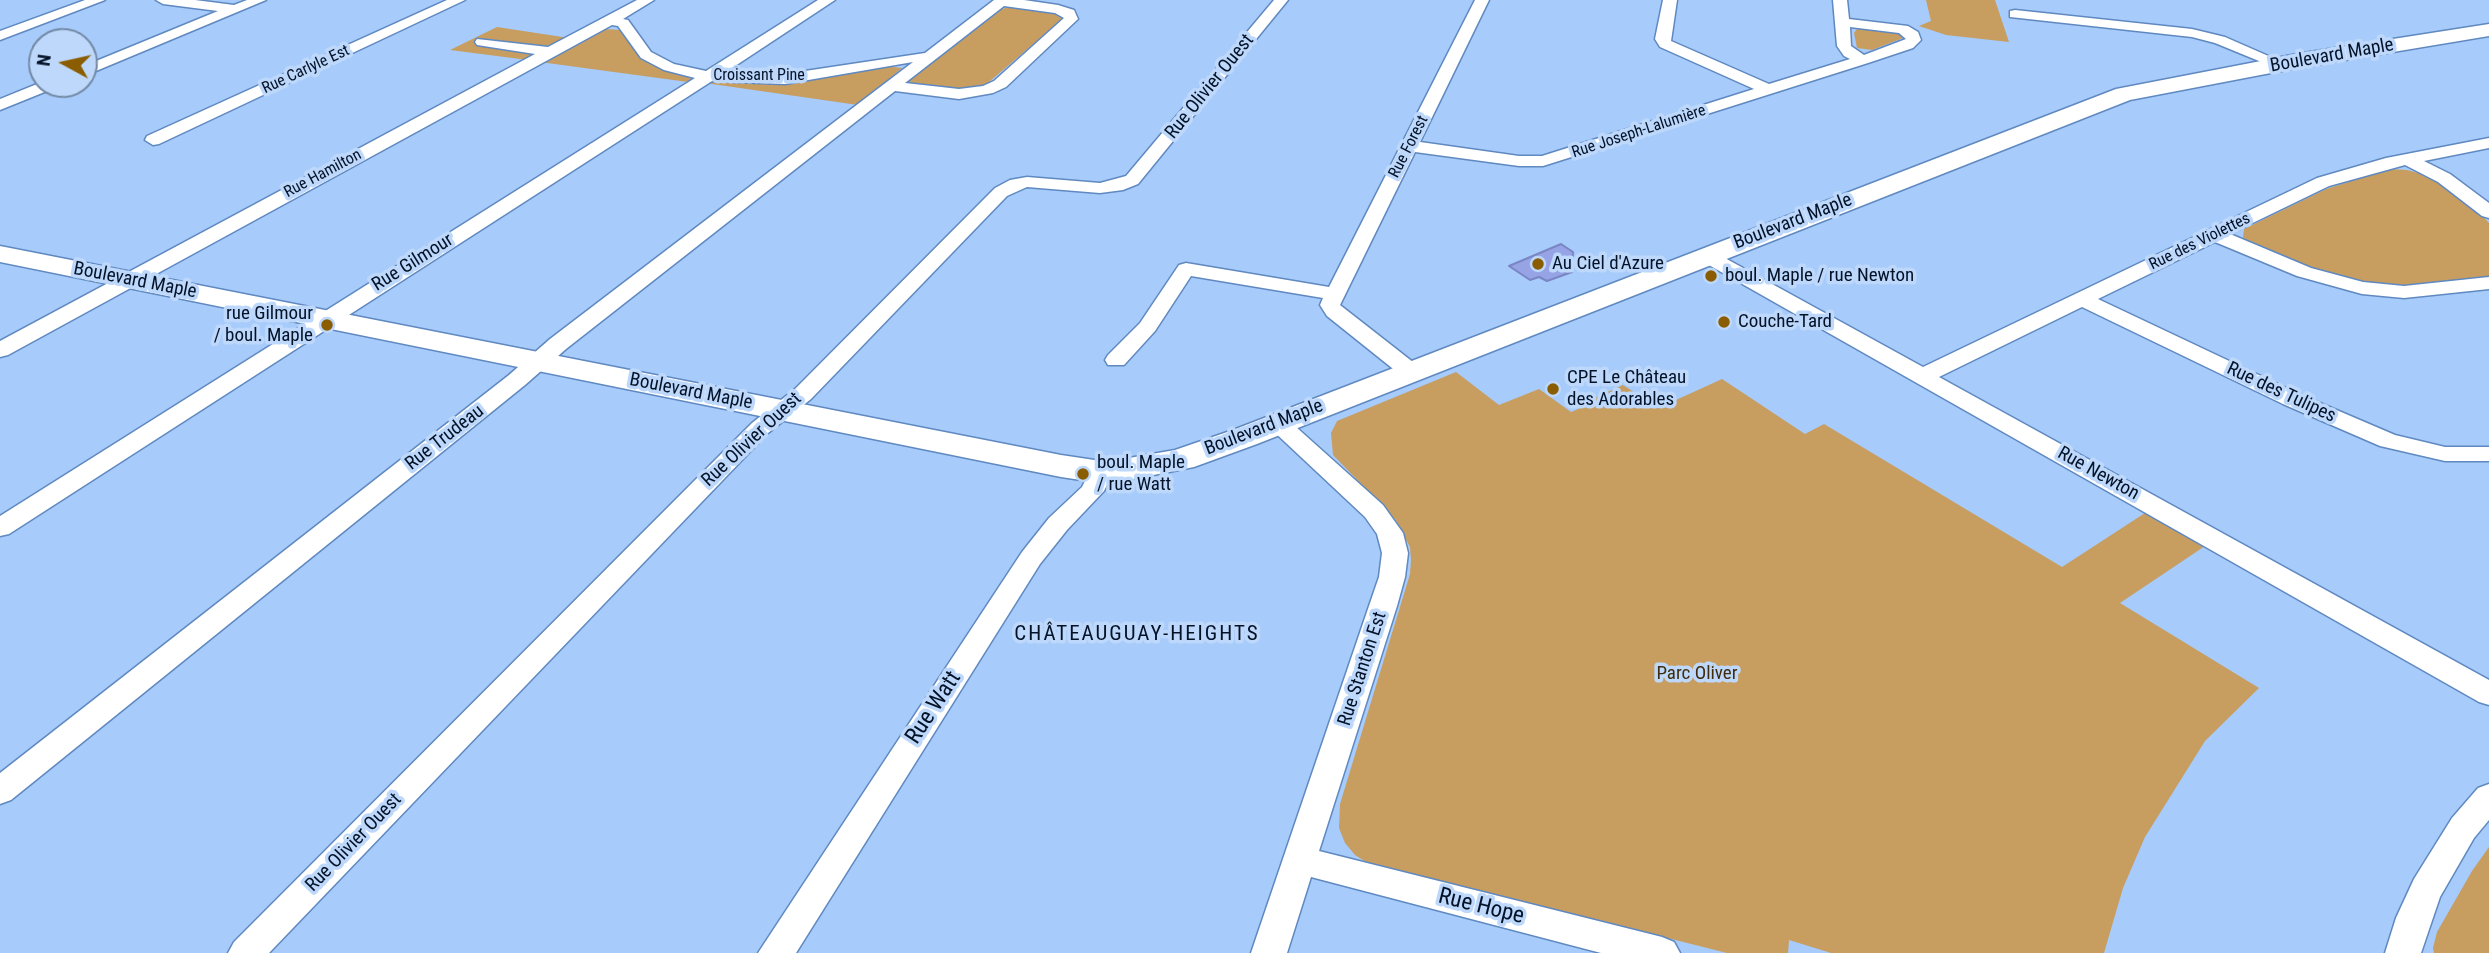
<!DOCTYPE html>
<meta charset="utf-8">
<style>
body{margin:0}
#map{position:relative;width:2489px;height:953px;overflow:hidden;background:#a7cbfa;font-family:"Roboto Condensed",sans-serif}
canvas{display:block}
.north{position:absolute;left:28px;top:28px;width:70px;height:70px;box-sizing:border-box;background:#bdd8fb;border:2px solid #7389a6;border-radius:50%;rotate:278deg;font-size:19px;font-weight:700;line-height:28px;text-align:center;color:#031227}
.north::after{content:'';display:block;margin:auto;width:24px;height:32px;background:#8b5d02;clip-path:polygon(50% 0,100% 100%,50% 72%,0 100%)}
</style>
<div id="map">
<canvas width="2489" height="953"></canvas>
<div class="north">N</div>
</div>
<script>
const c = document.querySelector('canvas').getContext('2d');
c.lineJoin = 'round';
function fillPath(path, color) {
  c.fillStyle = color;
  c.fill(path, 'evenodd');
}
function poly(rows) {
  const path = new Path2D();
  for (const r of rows) {
    path.moveTo(r[0], r[1]);
    for (let i = 2; i < r.length; i += 2) path.lineTo(r[i], r[i + 1]);
  }
  return path;
}
function strokePath(path, color, width, dash) {
  c.strokeStyle = color;
  c.lineWidth = width;
  c.lineCap = dash ? 'butt' : 'round';
  c.setLineDash(dash || []);
  c.stroke(path);
}
function drawText(font, color, halo, rows, align = 'center') {
  c.font = font + ' "Roboto Condensed",sans-serif';
  c.lineWidth = 7;
  c.setLineDash([]);
  c.textBaseline = 'middle';
  c.strokeStyle = halo;
  c.fillStyle = color;
  for (const [text, x, y, turn = 0] of rows) {
    c.save();
    c.translate(x, y);
    c.rotate((+turn || 0) * Math.PI / 180);
    c.textAlign = isNaN(turn) ? turn : align;
    if (halo) c.strokeText(text, 0, 0);
    c.fillText(text, 0, 0);
    c.restore();
  }
}
const green = poly([
 [1926,0,1995,0,2009,42,1946,35,1919,26,1931,21],
 [1011,6,1047,10,1063,15,1064,18,983,87,964,90,909,84,909,78,997,11],
 [497,27,569,38,543,47,489,39,479,40,536,53,528,60,450,50],
 [1866,28,1898,32,1903,38,1872,50,1857,48,1854,33,1857,29],
 [604,29,622,30,639,57,692,79,688,82,540,62],
 [884,66,902,68,858,105,705,83,710,80,734,81],
 [2390,169,2407,170,2430,176,2474,207,2489,223,2489,277,2442,285,2386,287,2333,278,2247,242,2243,237,2244,229,2326,189],
 [1456,372,1499,405,1539,389,1571,412,1595,402,1592,399,1623,385,1655,406,1665,405,1722,379,1805,434,1824,424,2062,567,2145,513,2205,546,2120,603,2259,688,2205,741,2145,837,2123,888,2104,953,1831,953,1789,940,1788,953,1727,953,1366,862,1355,855,1345,843,1339,828,1340,804,1410,574,1411,560,1410,547,1395,519,1333,455,1331,433,1337,421],
 [2489,847,2489,953,2434,953,2433,948,2437,932,2472,871]
]);
const building = poly([
 [1561,244,1573,252,1572,272,1547,281,1539,277,1530,280,1509,266,1561,244]
]);
const street = poly([
 [85,0,105,0,0,40,0,31,85,0],
 [156,0,195,0,234,5,247,0,266,0,84,76,84,66,218,11,163,4,156,0],
 [447,0,465,0,159,144,153,145,145,140,147,136,447,0],
 [637,0,654,0,623,19,628,20,651,52,674,64,706,71,818,0,835,0,726,72,785,74,925,53,994,0,1024,0,1058,5,1074,10,1078,19,1006,87,993,93,959,99,895,91,566,349,525,385,11,800,0,804,0,773,509,375,550,339,913,62,785,84,712,81,9,534,0,536,0,516,695,78,664,70,641,58,618,26,612,25,8,355,0,357,0,341,535,54,477,45,475,42,477,39,548,47,637,0],
 [1004,6,1055,13,1064,18,994,81,983,86,959,89,905,83,1004,6],
 [1274,0,1288,0,1138,184,1123,190,1100,193,1027,187,1007,196,811,399,768,433,269,953,228,953,234,942,752,423,795,389,995,188,1010,180,1027,177,1100,183,1126,176,1274,0],
 [1475,0,1489,0,1420,142,1519,156,1542,156,1754,89,1660,47,1655,39,1663,0,1677,0,1671,41,1769,84,1850,59,1844,56,1837,46,1833,0,1847,0,1849,19,1908,26,1918,32,1921,40,1913,48,1868,63,1543,166,1519,166,1415,152,1340,305,1418,366,1421,371,1418,376,1402,376,1327,316,1320,305,1323,298,1191,276,1155,331,1124,365,1108,365,1105,360,1108,355,1140,323,1179,265,1186,263,1329,287,1475,0],
 [1850,27,1899,33,1906,39,1864,55,1851,46,1850,27],
 [2015,10,2192,29,2225,37,2289,65,2286,68,2276,68,2215,43,2192,37,2010,17,2010,11,2015,10],
 [42,82,59,84,57,87,0,110,0,99,42,82],
 [2489,138,2489,148,2424,161,2450,174,2489,203,2489,218,2482,216,2438,182,2405,165,2329,186,2230,234,2311,268,2363,282,2404,286,2489,277,2489,289,2404,298,2362,294,2297,276,2215,242,2098,299,2299,394,2395,435,2445,447,2489,447,2489,461,2445,461,2380,446,2283,404,2082,307,1939,377,2489,680,2489,705,2479,702,1700,260,1697,256,1707,250,1714,252,1923,367,2317,178,2386,158,2489,138],
 [1278,416,1286,418,1383,505,1403,533,1408,553,1405,577,1397,606,1319,851,1662,937,1674,942,1680,953,1601,953,1311,877,1287,953,1251,953,1369,606,1379,577,1382,553,1377,534,1365,517,1270,428,1266,423,1270,418,1278,416],
 [1101,464,1110,467,1113,472,1104,491,1067,530,1040,564,796,953,758,953,1022,552,1049,518,1082,487,1092,467,1101,464],
 [2489,784,2489,820,2474,838,2440,897,2421,953,2385,953,2396,918,2414,879,2452,818,2478,788,2489,784]
]);
const secondary = poly([
 [2489,24,2489,36,2297,68,2130,100,1257,444,1194,467,1123,481,1101,483,1061,477,0,262,0,246,1061,455,1101,461,1123,459,1175,450,1233,430,2116,89,2297,54,2489,24]
]);
const markers = [
 [1538,264,7,"#8b5d02"],
 [1711,276,7,"#8b5d02"],
 [1724,322,7,"#8b5d02"],
 [327,325,7,"#8b5d02"],
 [1553,389,7,"#8b5d02"],
 [1083,474,7,"#8b5d02"]
];
const farStreetnames = [
 ["Rue Carlyle Est",306,70,-25],
 ["Croissant Pine",759,76],
 ["Rue Joseph-Lalumière",1639,132,-18],
 ["Rue Forest",1409,147,-63],
 ["Rue Hamilton",323,174,-28],
 ["Rue des Violettes",2200,242,-26]
];
const streetNames = [
 ["Boulevard Maple",2332,56,-10],
 ["Rue Olivier Ouest",1210,87,-51],
 ["Boulevard Maple",1793,222,-21],
 ["Rue Gilmour",413,263,-32],
 ["Boulevard Maple",135,281,11],
 ["Boulevard Maple",691,392,11],
 ["Rue des Tulipes",2281,393,25],
 ["Boulevard Maple",1264,428,-21],
 ["Rue Trudeau",445,438,-38],
 ["Rue Olivier Ouest",752,440,-43],
 ["Rue Newton",2098,474,29],
 ["Rue Stanton Est",1363,669,-72],
 ["Rue Olivier Ouest",354,843,-46]
];
const poiNames = [
 ["Au Ciel d'Azure",1552,264],
 ["boul. Maple / rue Newton",1725,276],
 ["rue Gilmour",313,314,"right"],
 ["/ boul. Maple",313,336,"right"],
 ["Couche-Tard",1738,322],
 ["CPE Le Château",1567,378],
 ["des Adorables",1567,400],
 ["boul. Maple",1097,463],
 ["/ rue Watt",1097,485]
];
const parkNames = [
 ["Parc Oliver",1697,674]
];
const neighbourhoodNames = [
 ["CHÂTEAUGUAY-HEIGHTS",1137,635]
];
const nearStreetnames = [
 ["Rue Watt",934,708,-57],
 ["Rue Hope",1481,907,14]
];
fillPath(green, '#c79d60');
fillPath(building, '#96a3e4');
strokePath(building, '#7a86c4', 2);
strokePath(street, '#5f89c0', 3);
strokePath(secondary, '#5f89c0', 3);
fillPath(street, '#fff');
fillPath(secondary, '#fff');
for (const [x, y, r, color] of markers) {
  const dot = new Path2D();
  dot.arc(x, y, r, 0, 2 * Math.PI);
  c.fillStyle = color;
  c.fill(dot);
  strokePath(dot, '#bdd8fb', 2.5);
}
drawText('16px', '#031227', '#bdd8fb', farStreetnames);
drawText('19px', '#031227', '#bdd8fb', streetNames);
drawText('19px', '#031227', '#bdd8fb', poiNames, 'left');
drawText('19px', '#402c0c', '#bdd8fb', parkNames);
c.letterSpacing = '2px';
drawText('21px', '#031227', '#bdd8fb', neighbourhoodNames);
c.letterSpacing = '0px';
drawText('23px', '#031227', '#bdd8fb', nearStreetnames);
</script>
